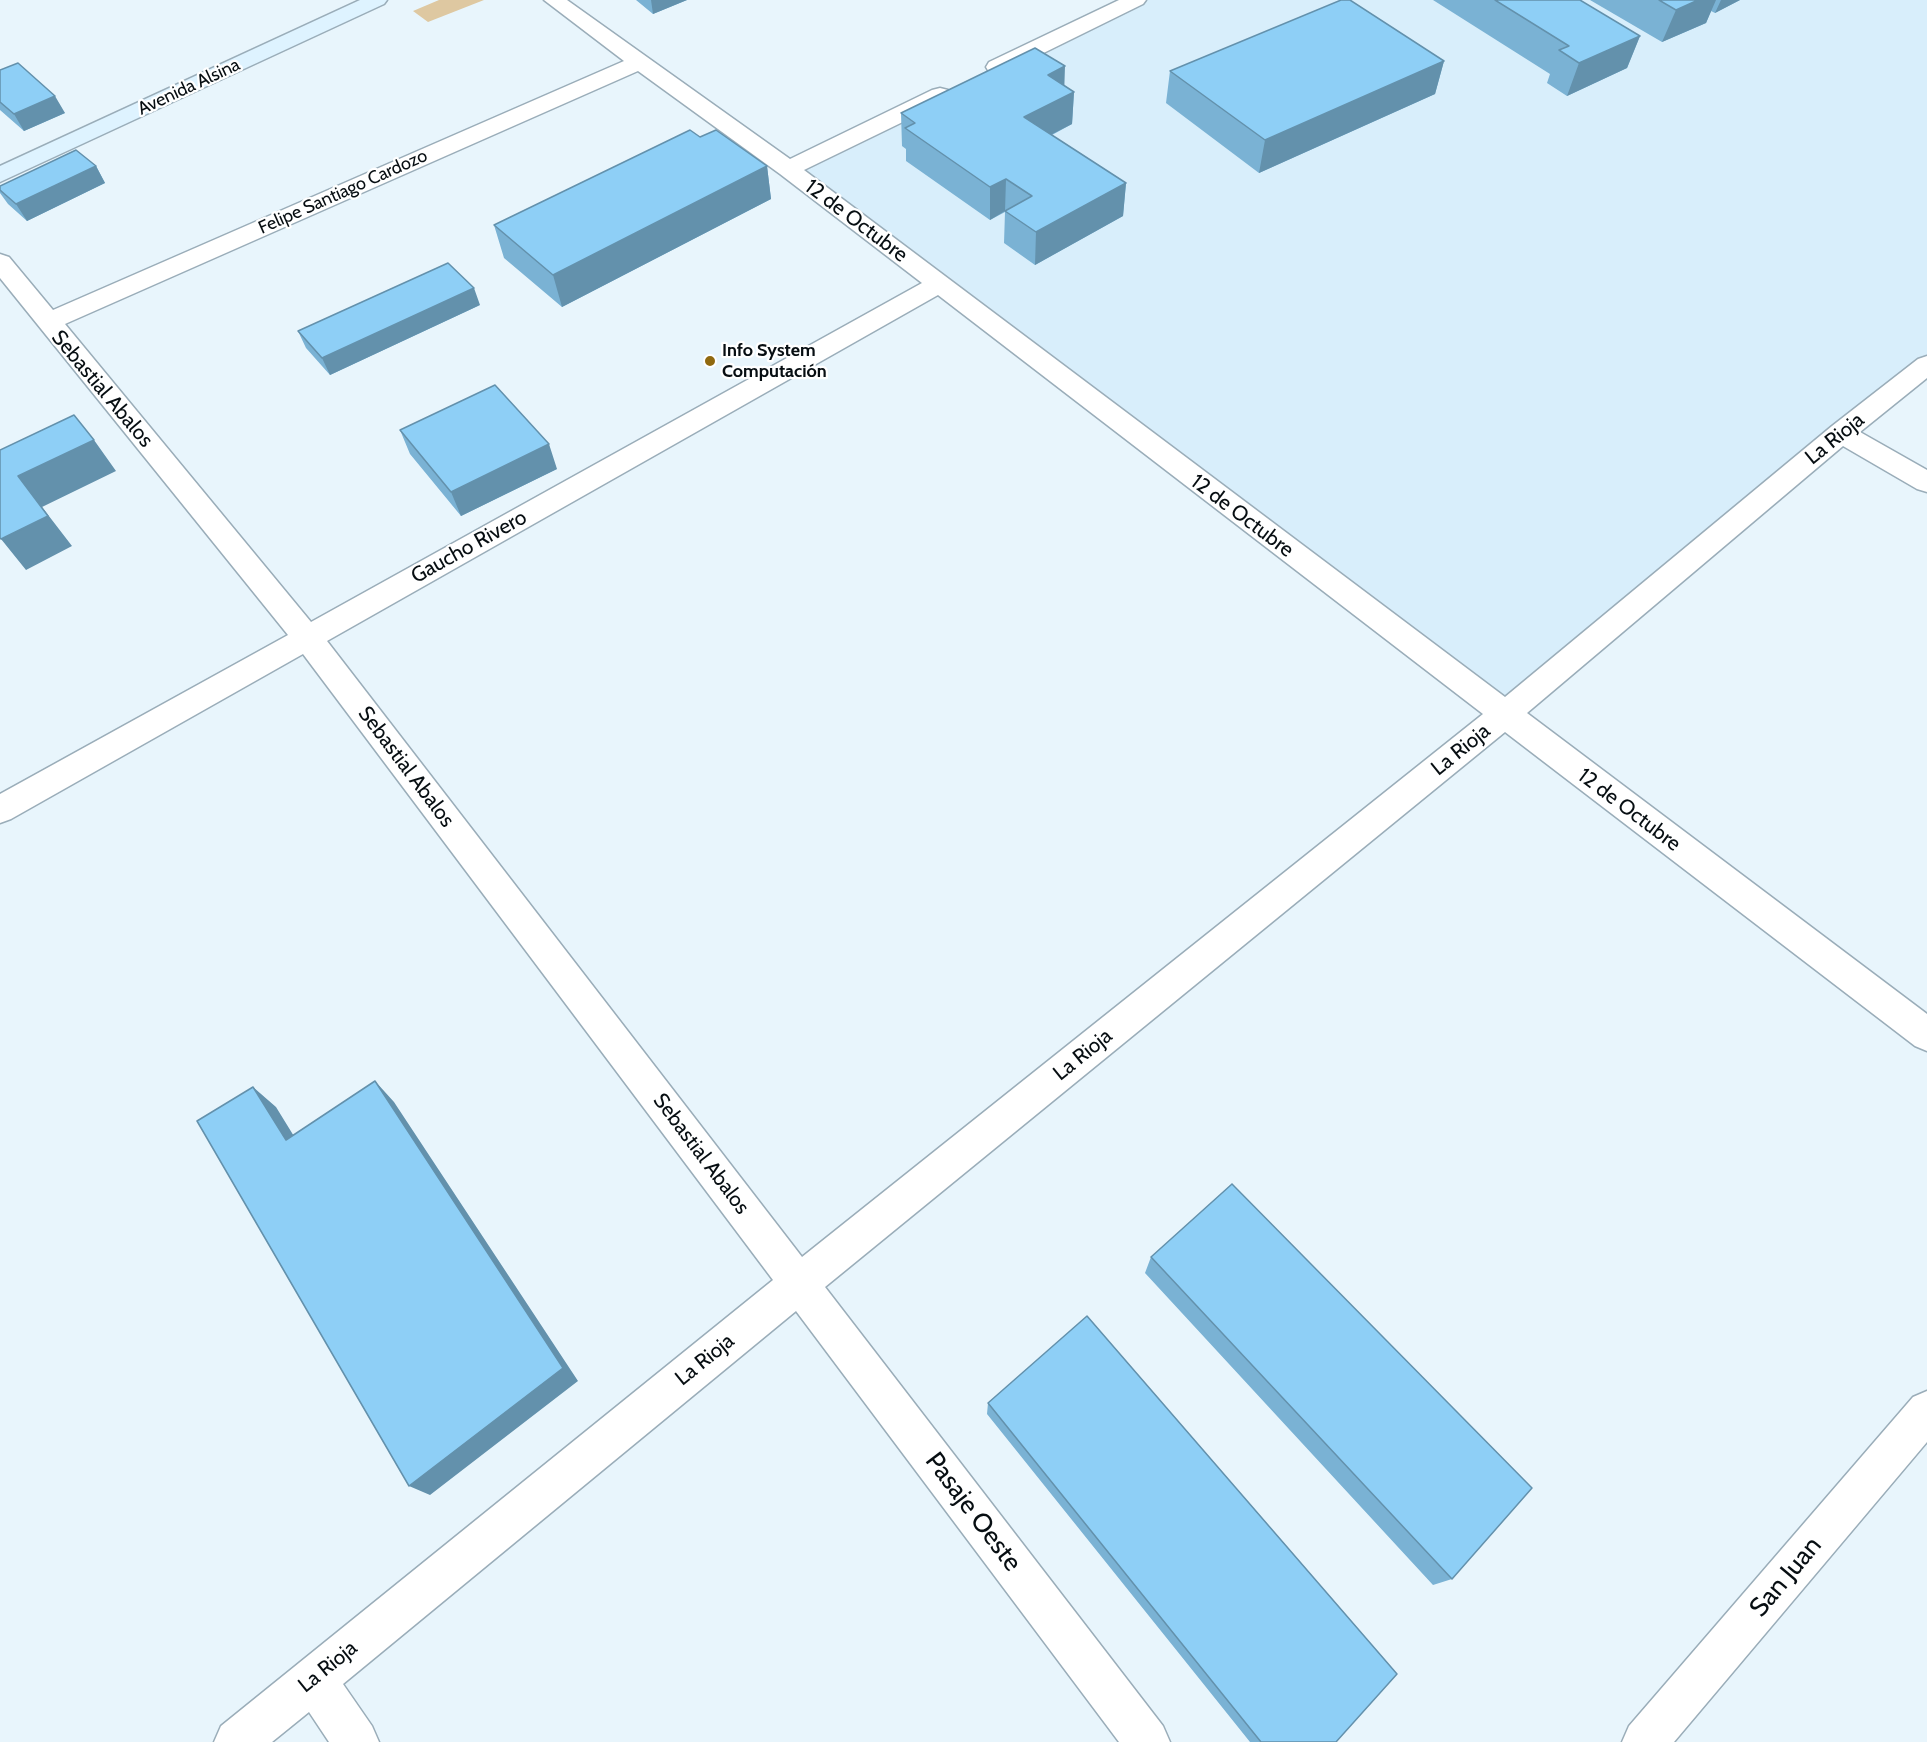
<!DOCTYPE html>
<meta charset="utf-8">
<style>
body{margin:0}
canvas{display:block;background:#e8f5fc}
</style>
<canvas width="1927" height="1742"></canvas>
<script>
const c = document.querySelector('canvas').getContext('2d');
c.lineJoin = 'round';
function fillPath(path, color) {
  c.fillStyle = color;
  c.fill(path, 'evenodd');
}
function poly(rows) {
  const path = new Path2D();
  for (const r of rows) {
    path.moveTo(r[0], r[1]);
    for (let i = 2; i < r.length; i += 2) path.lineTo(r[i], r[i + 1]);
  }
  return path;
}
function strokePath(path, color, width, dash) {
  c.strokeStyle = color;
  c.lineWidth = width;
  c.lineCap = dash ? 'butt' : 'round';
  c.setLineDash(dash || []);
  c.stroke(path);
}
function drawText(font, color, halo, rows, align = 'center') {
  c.font = font + ' Cabin,sans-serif';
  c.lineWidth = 4.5;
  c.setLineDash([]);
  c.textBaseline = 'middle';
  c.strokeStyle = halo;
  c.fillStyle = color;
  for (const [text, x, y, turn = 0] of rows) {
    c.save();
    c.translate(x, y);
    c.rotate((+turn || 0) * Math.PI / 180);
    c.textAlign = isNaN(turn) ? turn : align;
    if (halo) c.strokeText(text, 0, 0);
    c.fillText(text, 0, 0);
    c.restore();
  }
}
const built = poly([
 [1136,0,1927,0,1927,371,1504,715,788,169]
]);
const green = poly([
 [439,0,484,0,428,22,413,11]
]);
const street = poly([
 [544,0,567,0,790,159,932,90,940,88,948,90,951,95,948,100,804,170,1505,697,1832,426,1918,359,1927,356,1927,378,1860,432,1927,470,1927,492,1917,489,1843,446,1527,713,1927,1014,1927,1051,1915,1046,1505,732,825,1287,1163,1726,1170,1742,1119,1742,796,1311,343,1684,372,1726,379,1742,329,1742,309,1712,272,1742,214,1742,221,1726,773,1280,303,654,11,819,0,823,0,794,288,635,0,278,0,254,9,257,53,310,624,61,544,0],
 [638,71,780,174,922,283,311,622,65,324,638,71],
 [938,295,1483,714,802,1257,327,641,938,295],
 [1119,0,1146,0,1143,4,1005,72,997,74,989,72,986,67,989,62,1119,0],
 [1927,1391,1927,1442,1674,1742,1622,1742,1629,1726,1913,1397,1927,1391]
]);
const secondary = poly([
 [360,0,387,0,384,4,0,182,0,166,360,0]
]);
const wall = poly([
 [636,0,687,0,653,14],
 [1433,0,1580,0,1640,36,1627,68,1567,96,1547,83,1550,74],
 [1590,0,1740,0,1715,13,1711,11,1706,23,1662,42],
 [1444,61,1435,94,1259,173,1166,103,1170,71],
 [0,70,65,113,24,131,0,110],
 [1064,85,1074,92,1072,124,1052,135,1126,183,1123,216,1035,265,1004,243,1005,212,990,220,906,161,906,149,902,146,901,113],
 [700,137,767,166,771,199,562,307,504,258,494,225],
 [96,166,105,183,27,221,8,204,0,193,0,186],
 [480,305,330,375,306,348,298,331],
 [400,430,557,469,461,516,410,454],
 [1151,1257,1452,1579,1433,1585,1145,1273],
 [988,1403,1336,1742,1250,1742,987,1414]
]);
const shadedWall = poly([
 [651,0,687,0,653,14],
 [1698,0,1716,0,1706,23,1662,42,1676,10],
 [1721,0,1740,0,1715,13],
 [1640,36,1627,68,1567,96,1579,63],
 [1444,61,1435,94,1259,173,1265,140],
 [1065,66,1064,97,1074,92,1072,124,1023,149,1024,117,1048,75],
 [55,96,65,113,24,131,14,114],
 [96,166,105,183,27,221,16,204],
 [767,166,771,199,562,307,553,275],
 [1006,179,1005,211,990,220,990,187],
 [1126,183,1123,216,1035,265,1036,232],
 [474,288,480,305,330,375,322,358],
 [94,440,116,471,42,507,72,546,26,570,1,539,18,476],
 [549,444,557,469,461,516,451,492],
 [375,1081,394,1102,578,1381,430,1495,409,1486],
 [253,1087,276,1107,308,1159,286,1140]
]);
const building = poly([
 [1341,0,1350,0,1444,61,1265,140,1170,71,1341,0],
 [1495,0,1580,0,1640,36,1579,63,1559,50,1569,46,1495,0],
 [1659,0,1698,0,1676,10,1659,0],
 [1035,48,1065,66,1048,75,1074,92,1024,117,1126,183,1036,232,1005,211,1032,196,1006,179,990,187,905,128,915,123,901,113,1035,48],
 [18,63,55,96,14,114,0,102,0,70,18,63],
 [690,130,700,137,716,130,767,166,553,275,494,225,690,130],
 [76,150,96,166,16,204,0,190,0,186,76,150],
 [448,263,474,288,322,358,298,331,448,263],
 [495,385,549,444,451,492,400,430,495,385],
 [74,415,94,440,18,476,48,516,1,539,0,538,0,450,74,415],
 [375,1081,563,1368,409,1486,197,1121,253,1087,286,1140,375,1081],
 [1232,1184,1532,1488,1452,1579,1151,1257,1232,1184],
 [1087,1316,1397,1674,1336,1742,1261,1742,988,1403,1087,1316]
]);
const markers = [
 [710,361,6,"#90690f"]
];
const farStreetnames = [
 ["Avenida Alsina",189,87,-25],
 ["Felipe Santiago Cardozo",343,192,-24]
];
const farPoinames = [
 ["Info System",722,351],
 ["Computación",722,372]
];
const streetNames = [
 ["12 de Octubre",856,221,37],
 ["Sebastial Abalos",102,389,50],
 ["La Rioja",1835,439,-39],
 ["12 de Octubre",1242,516,37],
 ["Gaucho Rivero",469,547,-29],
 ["La Rioja",1461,750,-39],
 ["Sebastial Abalos",406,767,53],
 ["12 de Octubre",1629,810,37],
 ["La Rioja",1083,1055,-39],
 ["Sebastial Abalos",701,1154,53],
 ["La Rioja",705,1360,-39],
 ["La Rioja",328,1667,-39]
];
const nearStreetnames = [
 ["Pasaje Oeste",973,1512,53],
 ["San Juan",1786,1577,-50]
];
fillPath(built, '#d8eefb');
fillPath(green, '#dec8a1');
strokePath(street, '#9aadb9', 3);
strokePath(secondary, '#9aadb9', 3);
fillPath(street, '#fff');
fillPath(secondary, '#def3ff');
fillPath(wall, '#7ab2d4');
fillPath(shadedWall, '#6391ac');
fillPath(building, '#8ecff6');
strokePath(building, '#6391ac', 1.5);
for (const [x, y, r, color] of markers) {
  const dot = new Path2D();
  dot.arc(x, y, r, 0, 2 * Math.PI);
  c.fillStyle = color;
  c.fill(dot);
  strokePath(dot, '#fff', 2);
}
drawText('18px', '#070e12', '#fff', farStreetnames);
drawText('bold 18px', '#070e12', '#fff', farPoinames, 'left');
drawText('21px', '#070e12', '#fff', streetNames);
drawText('26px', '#070e12', '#fff', nearStreetnames);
</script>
